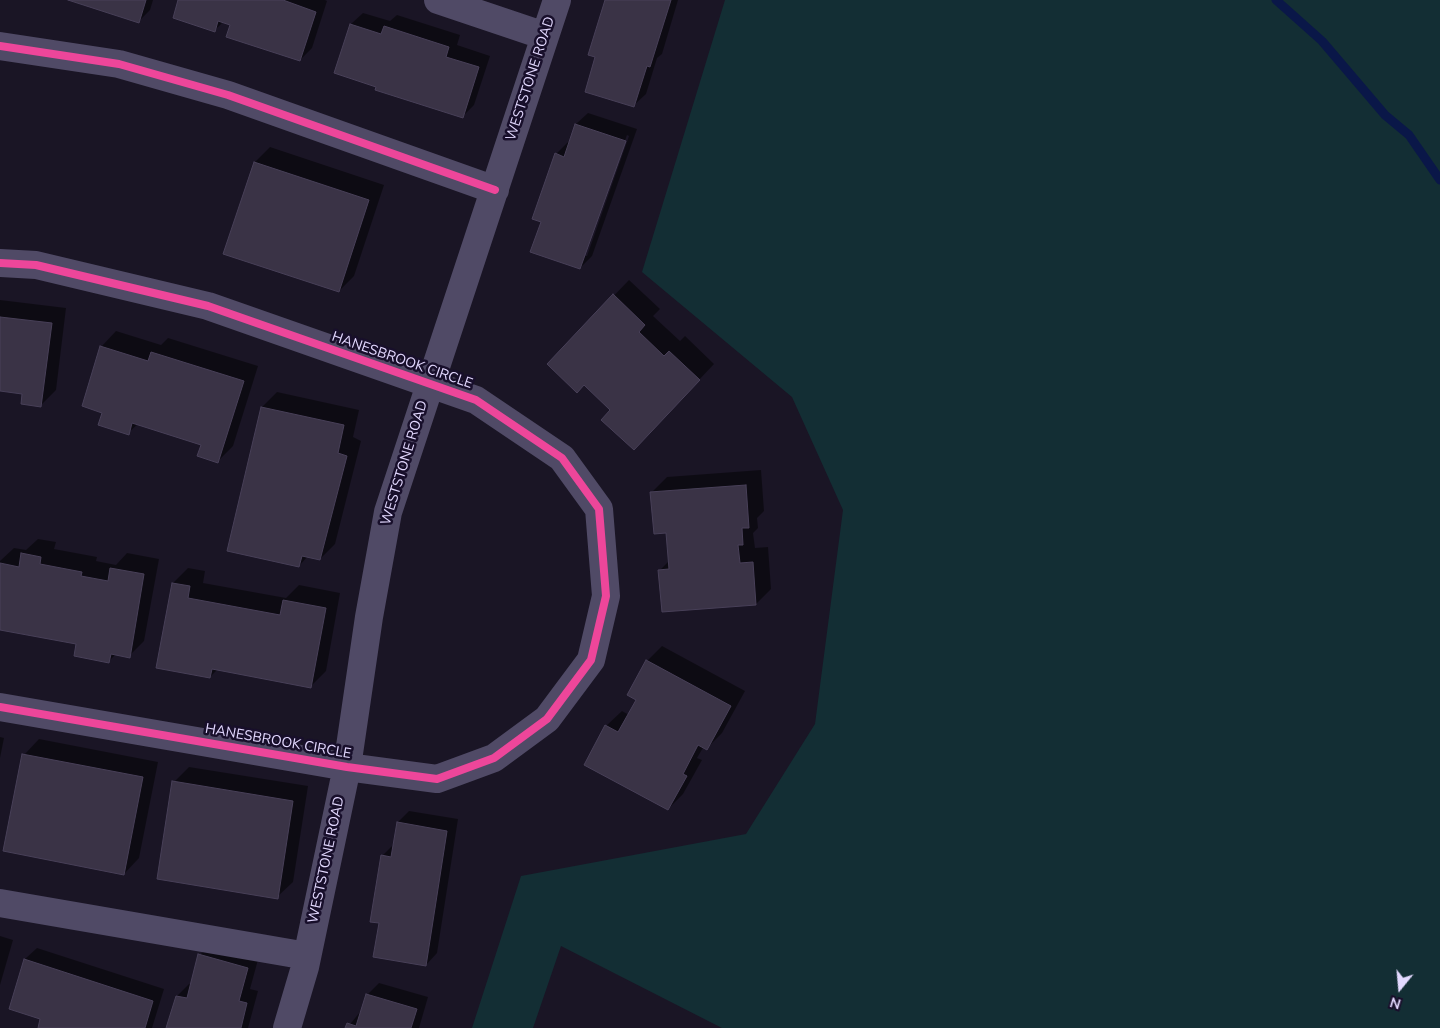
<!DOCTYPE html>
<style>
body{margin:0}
#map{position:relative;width:1440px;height:1028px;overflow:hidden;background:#1a1525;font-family:"Nunito Sans",sans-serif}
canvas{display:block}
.north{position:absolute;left:1375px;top:963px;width:50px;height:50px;-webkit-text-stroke:4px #180f2b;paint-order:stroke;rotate:197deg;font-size:14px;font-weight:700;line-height:20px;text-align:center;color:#e3d9ff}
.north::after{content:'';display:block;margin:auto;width:18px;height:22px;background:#e3d9ff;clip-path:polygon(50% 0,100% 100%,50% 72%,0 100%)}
</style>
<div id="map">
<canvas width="1440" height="1028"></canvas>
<div class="north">N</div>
</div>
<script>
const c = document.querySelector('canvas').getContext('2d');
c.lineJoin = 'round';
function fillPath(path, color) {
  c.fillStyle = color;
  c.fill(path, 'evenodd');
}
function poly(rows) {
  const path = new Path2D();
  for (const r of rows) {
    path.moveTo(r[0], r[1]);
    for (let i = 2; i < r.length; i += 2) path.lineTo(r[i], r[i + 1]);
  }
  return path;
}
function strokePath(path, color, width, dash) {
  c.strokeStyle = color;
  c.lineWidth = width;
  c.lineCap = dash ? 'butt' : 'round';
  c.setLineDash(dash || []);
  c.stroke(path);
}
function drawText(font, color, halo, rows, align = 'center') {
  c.font = font + ' "Nunito Sans",sans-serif';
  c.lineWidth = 5;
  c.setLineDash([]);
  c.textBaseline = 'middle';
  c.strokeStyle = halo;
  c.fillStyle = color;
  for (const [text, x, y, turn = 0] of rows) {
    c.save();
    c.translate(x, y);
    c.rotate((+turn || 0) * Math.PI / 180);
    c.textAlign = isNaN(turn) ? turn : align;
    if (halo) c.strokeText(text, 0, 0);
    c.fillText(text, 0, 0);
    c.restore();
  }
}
const green = poly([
 [725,0,1440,0,1440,1028,722,1028,561,946,533,1028,472,1028,521,876,746,834,815,724,843,510,792,397,642,272]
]);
const shadow = poly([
 [75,0,153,0,150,10,138,22],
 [180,0,325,0,327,1,312,48,300,60,224,21,214,31],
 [606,0,678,0,662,54,657,58,646,94,634,105,597,57],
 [363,13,390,21,397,15,460,35,457,45,490,56,474,105,462,117,335,72,351,24],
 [588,113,637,129,592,256,580,268,543,221,556,154,568,142,570,143,576,124],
 [627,135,629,136,587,256,584,256],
 [270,147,384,185,354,276,339,291,225,253,255,162],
 [629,280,660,309,653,316,680,341,685,336,714,364,649,433,612,410,584,384,548,364],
 [0,300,66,308,56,390,41,405,24,392,0,389],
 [116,331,161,345,168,338,258,366,233,446,218,461,202,444,138,424,128,433,103,412,101,347],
 [277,392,359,410,353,437,361,441,335,544,320,559,308,556,299,566,262,407],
 [761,470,764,511,757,518,758,528,753,533,755,548,768,547,771,589,756,604,660,570,669,561,667,532,652,492,667,477],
 [38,539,56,542,54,549,97,557,96,561,116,565,127,553,159,559,144,641,129,656,116,654,109,661,78,643,0,629,0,561,14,548,26,550],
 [188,568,205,571,203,583,286,598,299,585,340,593,326,671,311,686,218,669,210,677,173,583],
 [662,646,745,691,722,733,707,748,704,746,697,758,702,760,683,794,668,809,606,726,622,711,629,715,638,699,647,661],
 [0,737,4,738,0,758],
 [39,739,158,762,139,858,124,874,24,755],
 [189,767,308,786,293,882,277,897,174,782],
 [409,811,458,819,437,953,426,965,380,922,382,856,394,844,398,822],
 [0,936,13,940,0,985],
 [211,943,259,956,250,989,258,991,248,1028,168,1028,177,996,189,984,192,985,200,955],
 [37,948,164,989,152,1028,42,1028,42,1018,25,959],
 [379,983,428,997,419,1028,347,1028,360,1012,362,1013,368,994]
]);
const stream = poly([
 [1276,0,1322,41,1385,115,1409,135,1440,180]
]);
const building = poly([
 [68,0,146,0,139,23,68,0],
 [178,0,283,0,316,12,300,61,226,37,230,25,218,21,215,32,173,18,178,0],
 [605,0,671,0,650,67,647,66,634,107,585,92,595,57,588,55,605,0],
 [350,24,381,34,384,26,449,47,446,57,479,67,463,118,375,90,376,87,334,73,350,24],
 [575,124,626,141,580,269,530,252,541,222,532,219,555,153,564,157,575,124],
 [254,162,369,200,339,292,223,254,254,162],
 [613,294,645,325,639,332,664,356,669,351,700,380,634,450,601,420,610,410,584,385,577,393,547,364,613,294],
 [0,317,52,323,41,407,21,404,22,394,0,391,0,317],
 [100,346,148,361,151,352,244,381,218,463,197,456,201,445,132,423,129,435,98,425,102,413,82,406,100,346],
 [261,407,344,425,338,453,347,456,320,560,302,556,299,567,227,551,261,407],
 [746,485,749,528,742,528,743,545,738,545,740,563,753,562,756,605,662,612,658,570,669,569,666,533,654,534,650,492,746,485],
 [21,553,41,557,40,564,82,572,81,576,108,581,110,568,144,574,130,658,111,654,109,663,74,656,76,644,0,630,0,563,19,567,21,553],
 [172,583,190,586,188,598,280,615,283,600,326,608,311,688,212,669,210,678,156,668,172,583],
 [646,660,731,706,707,750,698,745,683,774,687,776,668,810,584,765,605,725,618,732,636,700,627,695,646,660],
 [22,754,143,777,124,875,3,851,22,754],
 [172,781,293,801,278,899,157,879,172,781],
 [397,822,447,831,426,966,373,957,379,923,370,922,381,855,391,857,397,822],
 [198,954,248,968,239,1001,247,1003,241,1028,166,1028,176,996,187,998,198,954],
 [24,959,153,1001,145,1028,38,1028,40,1019,9,1009,24,959],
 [366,994,417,1009,411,1028,345,1028,347,1023,356,1026,366,994]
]);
const minor = poly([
 [438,0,545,36],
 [0,46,119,64,228,95,495,190],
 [0,263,36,265,208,306,476,400,562,458,599,509,606,596,591,660,547,719,494,758,437,779,347,767,0,707],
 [0,903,307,956],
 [287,1028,305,967,347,767,369,617,388,512,557,0]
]);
const cycleway = poly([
 [0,46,119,64,228,95,495,190],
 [0,263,36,265,208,306,476,400,562,458,599,509,606,596,591,660,547,719,494,758,437,779,347,767,0,707]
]);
const streetNames = [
 ["WESTSTONE ROAD",531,79,-72],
 ["HANESBROOK CIRCLE",402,361,19],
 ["WESTSTONE ROAD",405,463,-73],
 ["HANESBROOK CIRCLE",278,742,10],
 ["WESTSTONE ROAD",327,860,-78]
];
fillPath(green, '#132e34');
fillPath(shadow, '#0007');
strokePath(stream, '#0a1748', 9);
fillPath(building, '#3a3346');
strokePath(building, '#484058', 1);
strokePath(minor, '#504a66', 28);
strokePath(cycleway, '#ed469a', 8);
drawText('14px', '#e3d9ff', '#180f2b', streetNames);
</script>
